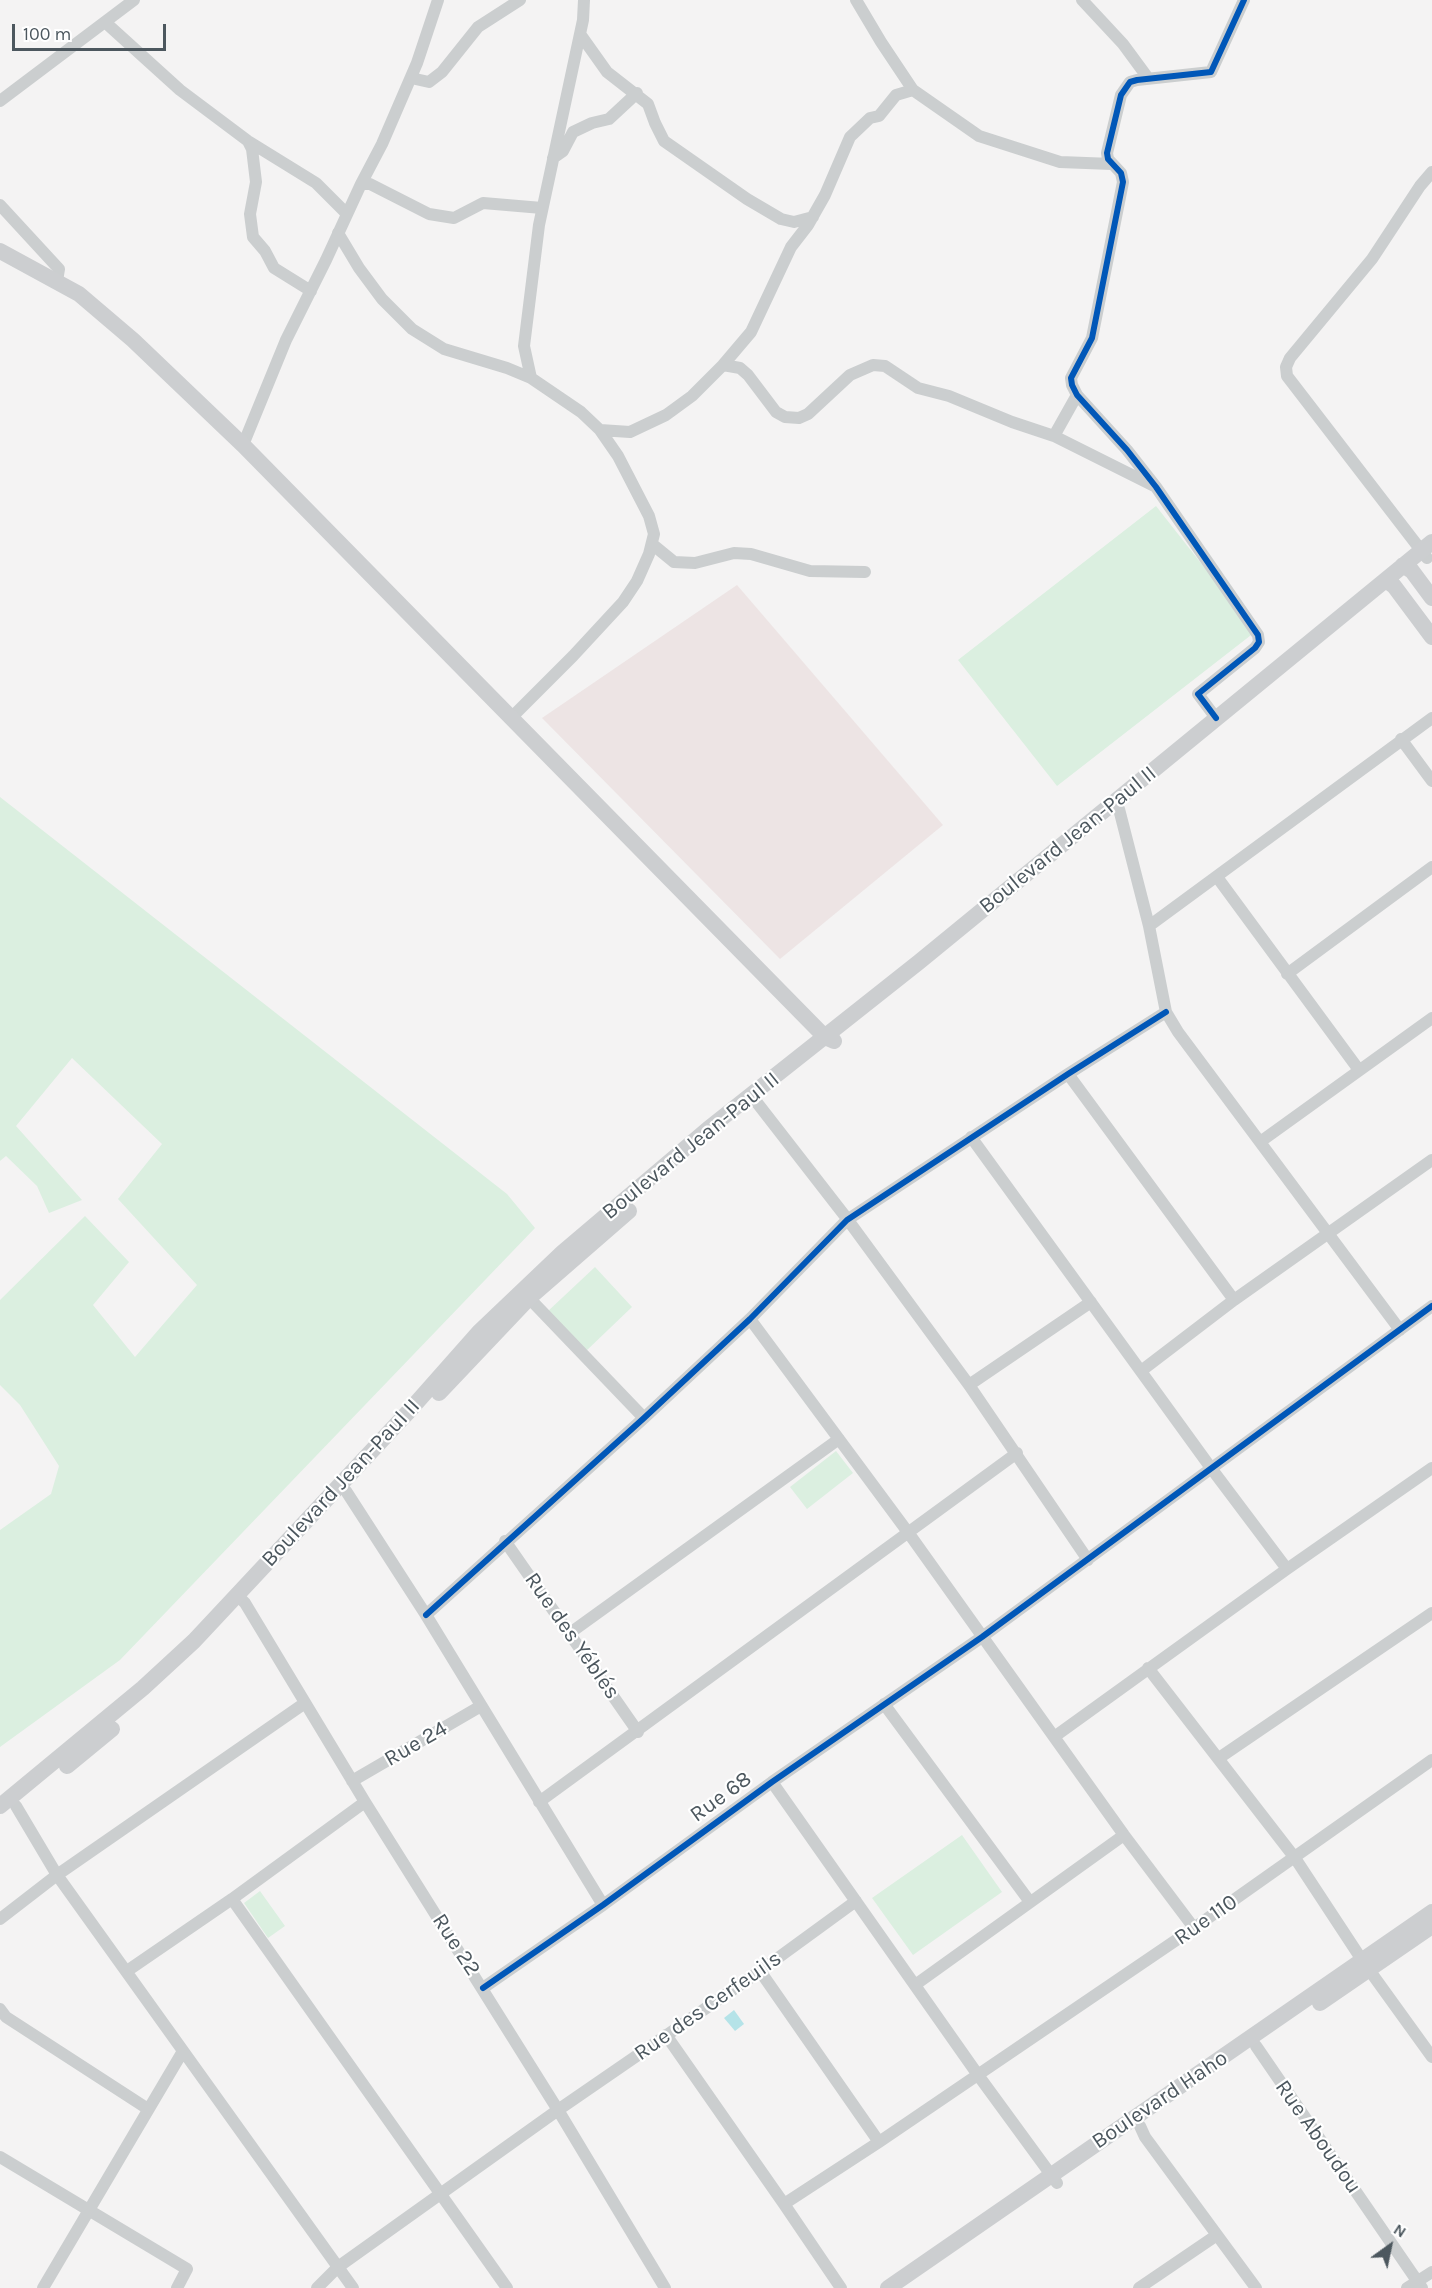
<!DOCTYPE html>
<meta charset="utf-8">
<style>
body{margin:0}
#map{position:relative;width:1432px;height:2288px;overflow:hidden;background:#f4f3f3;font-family:Karla,sans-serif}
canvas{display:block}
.north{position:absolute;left:1360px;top:2216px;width:60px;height:60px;-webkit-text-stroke:4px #fff;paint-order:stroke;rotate:33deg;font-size:16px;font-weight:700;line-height:24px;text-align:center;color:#4c575e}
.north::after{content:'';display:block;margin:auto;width:21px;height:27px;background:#4c575e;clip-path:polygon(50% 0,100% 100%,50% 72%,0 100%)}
.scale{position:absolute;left:12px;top:24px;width:154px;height:27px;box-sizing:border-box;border:3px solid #4c575e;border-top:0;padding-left:8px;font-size:18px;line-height:21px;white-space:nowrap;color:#4c575e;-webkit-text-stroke:4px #fff;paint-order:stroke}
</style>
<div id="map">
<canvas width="1432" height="2288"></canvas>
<div class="north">N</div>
<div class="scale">100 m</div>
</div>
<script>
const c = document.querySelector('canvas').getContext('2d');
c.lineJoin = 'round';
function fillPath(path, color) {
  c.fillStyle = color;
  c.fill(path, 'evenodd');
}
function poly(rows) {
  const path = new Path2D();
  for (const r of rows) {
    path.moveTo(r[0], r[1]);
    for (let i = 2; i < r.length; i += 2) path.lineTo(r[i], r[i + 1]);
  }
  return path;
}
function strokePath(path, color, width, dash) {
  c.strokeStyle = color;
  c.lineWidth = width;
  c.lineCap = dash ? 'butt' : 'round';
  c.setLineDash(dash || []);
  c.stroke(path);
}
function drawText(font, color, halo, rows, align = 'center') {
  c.font = font + ' Karla,sans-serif';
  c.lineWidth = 4.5;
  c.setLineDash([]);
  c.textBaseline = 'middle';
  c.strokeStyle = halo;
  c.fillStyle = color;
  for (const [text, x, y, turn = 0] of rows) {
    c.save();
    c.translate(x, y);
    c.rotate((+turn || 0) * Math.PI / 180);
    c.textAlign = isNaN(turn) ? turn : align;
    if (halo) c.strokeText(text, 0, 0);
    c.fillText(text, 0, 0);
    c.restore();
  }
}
const medical = poly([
 [737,585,943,825,780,959,542,718]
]);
const green = poly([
 [1156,506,1255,632,1057,786,958,660],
 [0,797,507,1194,535,1228,120,1660,0,1747,0,1530,51,1494,59,1466,20,1405,0,1385,0,1300,85,1216,129,1262,93,1305,135,1357,197,1285,118,1199,162,1144,72,1058,16,1126,82,1200,49,1213,37,1186,6,1156,0,1161],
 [595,1267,632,1307,585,1352,547,1312],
 [836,1451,853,1473,807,1509,790,1487],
 [962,1835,1002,1892,913,1955,872,1898],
 [260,1891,285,1926,268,1938,244,1903]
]);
const water = poly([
 [734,2010,744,2024,735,2031,724,2018]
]);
const street = poly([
 [856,0,881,42,913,90,979,136,1060,162,1112,164],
 [1082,0,1123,44,1148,78],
 [106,23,180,90,248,141,316,183,347,214],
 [580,34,607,72,648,104,655,123,664,141,747,199,781,219,794,222,813,217],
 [411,78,429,82,442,72,478,27,520,0],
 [0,101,134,0],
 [248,141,252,149,256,182,250,214,253,237,265,251,274,268,311,291],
 [553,158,563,151,573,132,592,123,609,119,637,93],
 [361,184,370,184,429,214,454,218,483,203,542,208],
 [0,205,59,269,57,281],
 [338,233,359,268,382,299,412,329,444,349,507,368,531,378,581,412,600,430,618,456,649,516,654,534,649,554,637,581,623,602,573,656,512,717],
 [723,365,751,332,791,247,808,225,825,195,850,137,870,118,879,116,896,95,913,90],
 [531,378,524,346,539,225,583,20,584,0],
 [600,430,630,432,666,415,692,396,723,365,740,368,748,375,776,412,785,417,799,418,808,414,850,375,873,365,885,366,918,388,949,396,1012,422,1054,436,1154,486],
 [1054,436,1077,395],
 [243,445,286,340,326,260,361,184,382,144,417,63,438,0],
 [652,544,674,562,695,563,734,553,751,554,810,571,865,572],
 [1427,558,1287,376,1286,367,1290,358,1372,259,1420,186,1432,172],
 [1216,718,1198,694,1255,648,1259,642,1258,635,1156,487,1127,450,1077,395,1072,385,1071,378,1092,338,1123,182,1121,173,1108,159,1107,153,1121,95,1130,82,1137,80,1211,72,1244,0],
 [1401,739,1432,781],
 [1119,809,1149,926,1166,1012,1178,1032,1400,1330],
 [1217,877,1359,1070],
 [1149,926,1432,718],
 [1287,974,1432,867],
 [1068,1074,1234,1300],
 [751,1095,845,1216,969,1385,1088,1560],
 [971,1137,1211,1468,1287,1569],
 [1260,1142,1432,1018],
 [529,1298,644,1418],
 [750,1319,910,1535,1124,1835,1194,1928],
 [1141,1371,1234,1300,1432,1160],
 [969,1385,1091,1302],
 [346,1491,426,1615,603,1905],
 [505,1541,638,1732],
 [237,1595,245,1603,365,1802,558,2110,665,2288],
 [426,1615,644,1418,750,1319,847,1220,1068,1074,1166,1012],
 [570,1633,839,1439],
 [1148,1668,1295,1858,1362,1960,1432,2057],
 [884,1704,1030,1902],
 [1054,1737,1287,1569,1432,1468],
 [1219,1758,1432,1613],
 [352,1781,481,1706],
 [772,1782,978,2075,1057,2183],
 [539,1802,1017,1453],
 [16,1806,57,1875,353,2288],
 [232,1899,507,2288],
 [0,1919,57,1875,305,1703],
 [127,1971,232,1899,365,1802],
 [760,1971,879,2142],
 [915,1985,1124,1835],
 [483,1988,603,1905,772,1782,982,1637,1432,1306],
 [0,2009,6,2017,148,2109],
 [666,2035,784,2204,841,2288],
 [1256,2046,1422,2288],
 [1140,2126,1145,2137,1256,2288],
 [0,2157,187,2269,177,2288],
 [784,2204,879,2142,1194,1928,1432,1760],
 [43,2288,183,2051],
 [317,2288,338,2267,558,2110,760,1971,856,1901],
 [1139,2288,1217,2235],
 [1407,2288,1432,2272]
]);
const secondary = poly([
 [0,251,79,294,133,340,243,445,825,1037,834,1041],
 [1403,565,1412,571,1432,598],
 [1386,580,1394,586,1432,637],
 [439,1393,529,1298,629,1211],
 [67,1766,112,1729],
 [0,1806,143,1688,194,1641,410,1410,479,1332,563,1252,708,1129,919,962,1432,542],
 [1320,2003,1432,1926],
 [888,2288,1432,1912]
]);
const cycleway = poly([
 [1216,718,1198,694,1255,648,1259,642,1258,635,1156,487,1127,450,1077,395,1072,385,1071,378,1092,338,1123,182,1121,173,1108,159,1107,153,1121,95,1130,82,1137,80,1211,72,1244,0],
 [426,1615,644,1418,750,1319,847,1220,1068,1074,1166,1012],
 [483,1988,603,1905,772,1782,982,1637,1432,1306]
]);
const streetNames = [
 ["Boulevard Jean-Paul II",1068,840,-39],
 ["Boulevard Jean-Paul II",691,1146,-39],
 ["Boulevard Jean-Paul II",341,1483,-47],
 ["Rue des Yéblés",572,1636,55],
 ["Rue 24",416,1744,-30],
 ["Rue 68",721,1797,-36],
 ["Rue 110",1206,1920,-35],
 ["Rue 22",456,1945,57],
 ["Rue des Cerfeuils",708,2006,-35],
 ["Boulevard Haho",1160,2100,-34],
 ["Rue Aboudou",1318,2137,55]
];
fillPath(medical, '#ede4e4');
fillPath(green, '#dbefe0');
fillPath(water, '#b5e3e8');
strokePath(street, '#cbcecf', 12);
strokePath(secondary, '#ccced0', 16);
strokePath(cycleway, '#0057b8', 6);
drawText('22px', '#4c575e', '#fff', streetNames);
</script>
